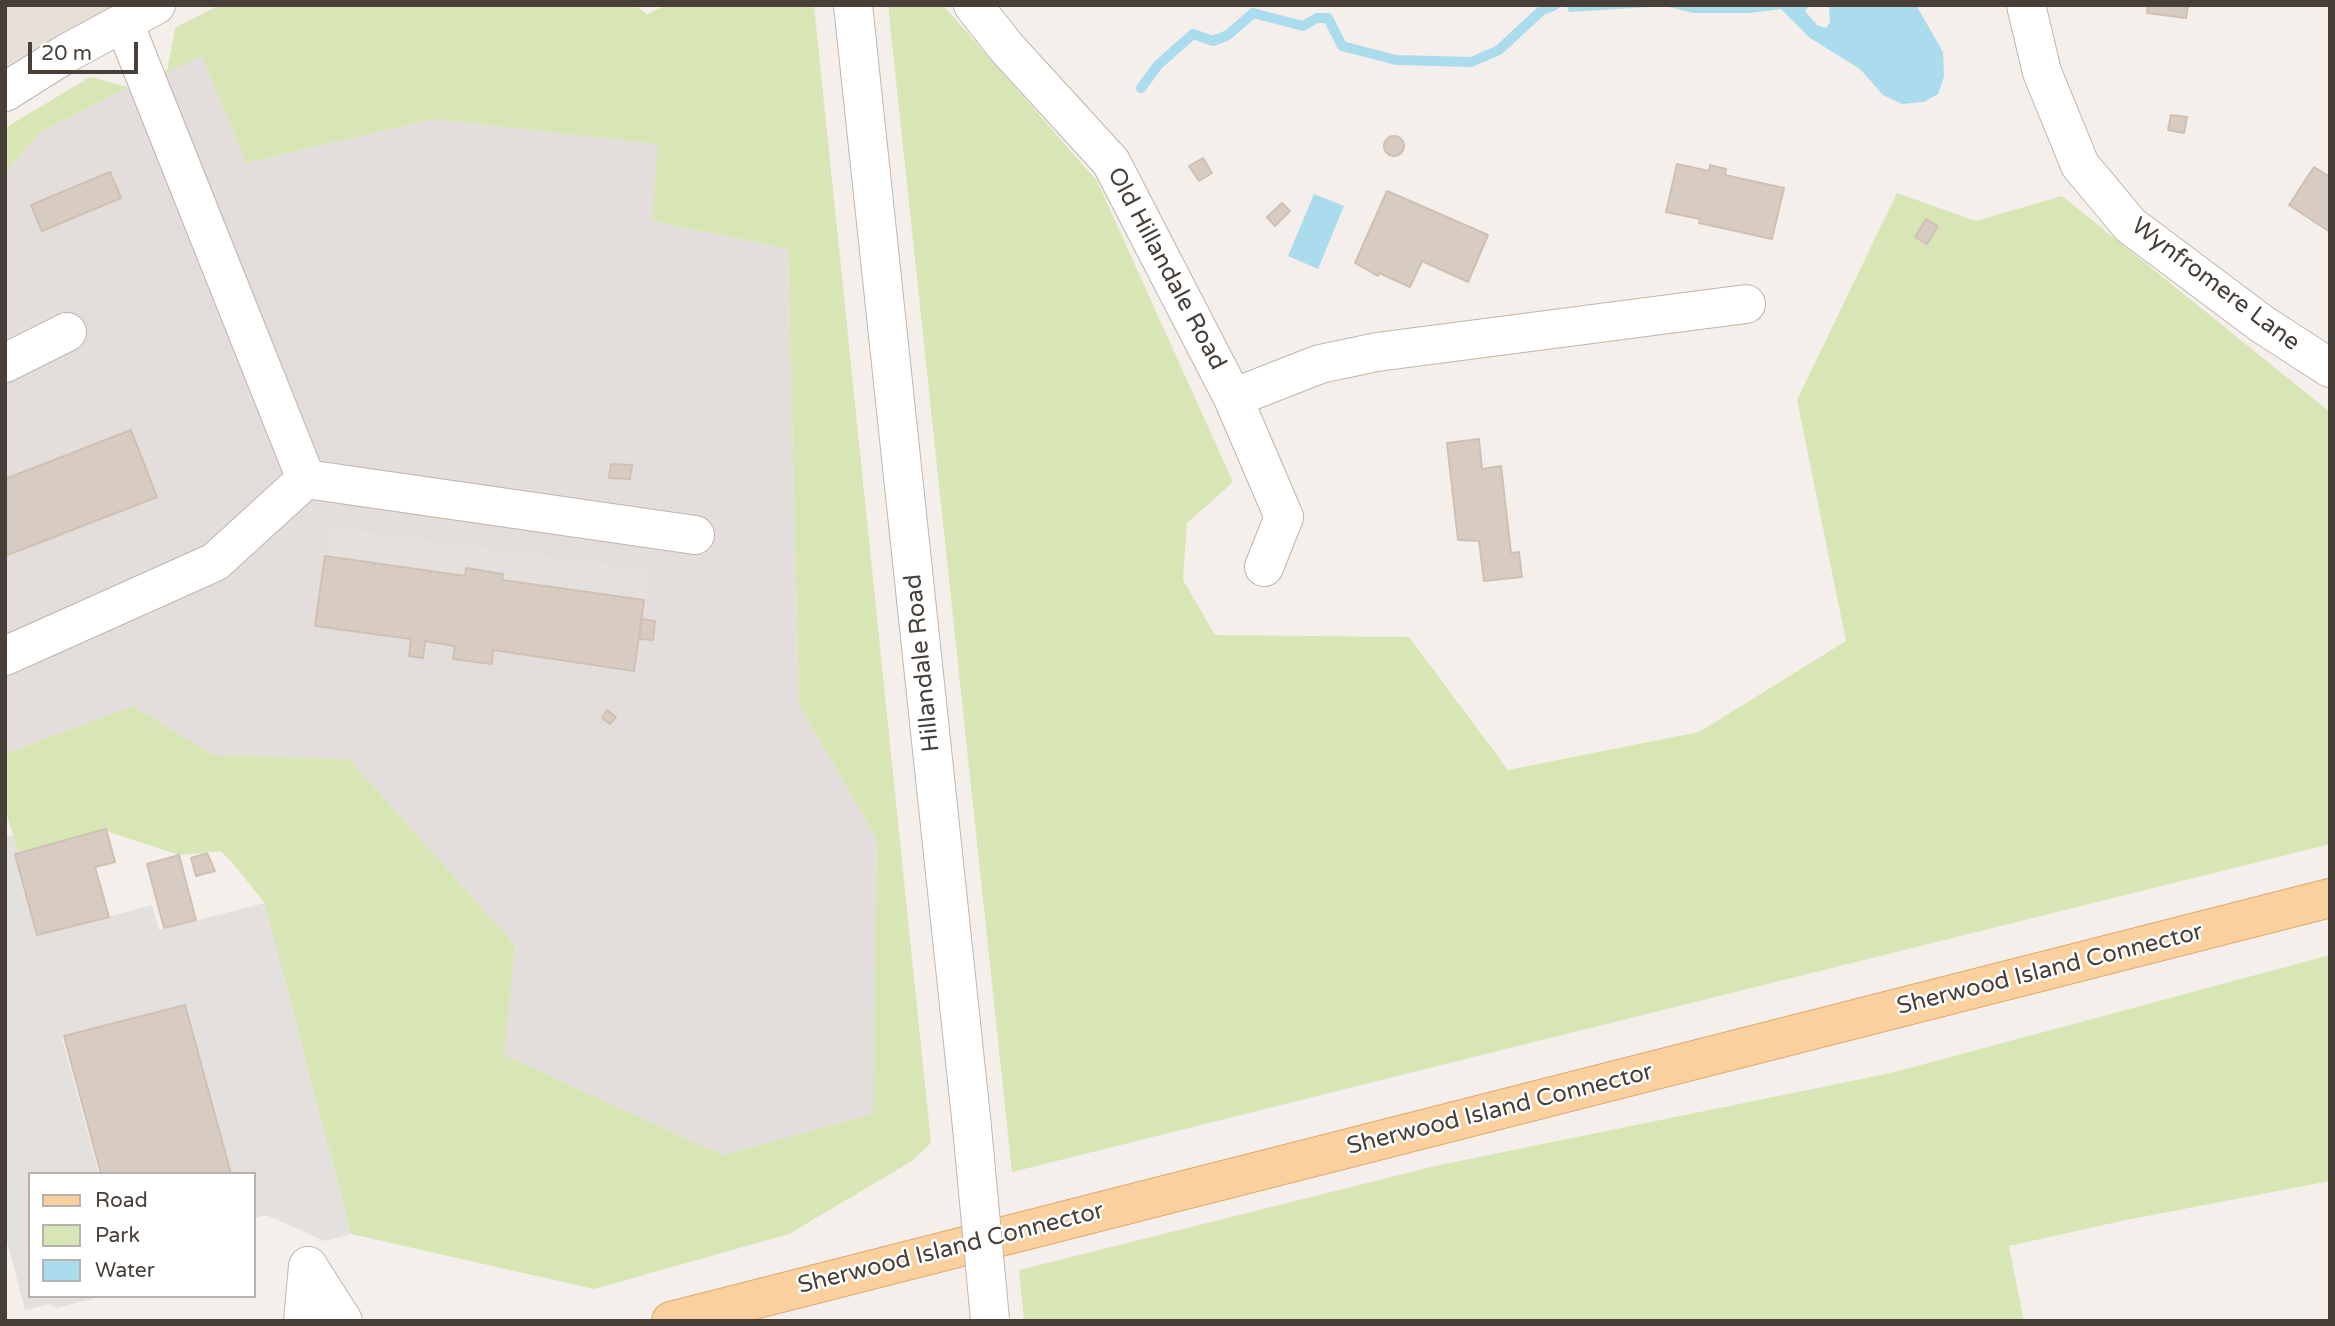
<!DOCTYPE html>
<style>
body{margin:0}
#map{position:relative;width:2335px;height:1326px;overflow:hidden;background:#f4efea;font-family:"Varela Round",sans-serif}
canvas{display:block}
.frame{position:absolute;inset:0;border:7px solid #473f38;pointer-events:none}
.legend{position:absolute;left:28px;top:1172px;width:228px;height:126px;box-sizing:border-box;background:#fff;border:2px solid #b5b2af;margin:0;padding:9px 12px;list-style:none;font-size:21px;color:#473f38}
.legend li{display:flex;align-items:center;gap:14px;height:35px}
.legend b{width:35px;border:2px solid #b5b2af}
.scale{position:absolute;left:28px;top:42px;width:110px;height:32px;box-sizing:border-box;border:4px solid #473f38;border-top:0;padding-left:9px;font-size:21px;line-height:24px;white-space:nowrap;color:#473f38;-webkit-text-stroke:5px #fff;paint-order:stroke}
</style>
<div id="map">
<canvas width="2335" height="1326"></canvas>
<div class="frame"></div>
<ul class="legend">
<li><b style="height:9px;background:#f9d09e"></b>Road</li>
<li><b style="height:19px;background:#d8e6b5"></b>Park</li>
<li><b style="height:19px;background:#aadced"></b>Water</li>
</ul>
<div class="scale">20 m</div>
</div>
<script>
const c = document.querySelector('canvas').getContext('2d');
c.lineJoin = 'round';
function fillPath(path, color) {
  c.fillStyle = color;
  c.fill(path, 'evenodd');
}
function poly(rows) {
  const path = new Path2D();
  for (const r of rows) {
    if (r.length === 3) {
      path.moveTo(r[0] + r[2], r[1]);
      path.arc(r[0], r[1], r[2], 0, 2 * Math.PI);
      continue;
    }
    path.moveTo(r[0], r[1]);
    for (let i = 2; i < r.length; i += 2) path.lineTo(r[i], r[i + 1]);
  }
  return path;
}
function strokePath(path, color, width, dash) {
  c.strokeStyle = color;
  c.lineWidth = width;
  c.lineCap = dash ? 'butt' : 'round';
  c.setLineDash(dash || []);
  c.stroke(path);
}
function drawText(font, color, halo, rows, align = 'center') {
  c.font = font + ' "Varela Round",sans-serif';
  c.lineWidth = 5;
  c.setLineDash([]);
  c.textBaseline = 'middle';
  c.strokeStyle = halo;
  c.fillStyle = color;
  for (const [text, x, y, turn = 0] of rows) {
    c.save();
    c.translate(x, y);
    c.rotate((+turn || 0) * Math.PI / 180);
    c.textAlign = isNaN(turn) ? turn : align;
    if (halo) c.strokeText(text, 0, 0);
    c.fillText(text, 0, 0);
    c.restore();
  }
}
const residential = poly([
 [5,5,131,5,5,72]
]);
const industrial = poly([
 [202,55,246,163,434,119,659,144,652,221,788,249,799,705,877,839,874,1114,722,1155,503,1055,515,945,349,759,213,755,133,707,5,754,5,173,41,132,128,87]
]);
const green = poly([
 [219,5,636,5,647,15,666,5,814,5,931,1143,912,1161,789,1234,594,1289,351,1234,264,902,230,860,220,851,179,855,103,830,18,852,5,808,5,754,133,706,213,755,349,759,515,945,504,1055,722,1155,873,1114,877,839,799,705,788,249,652,221,658,144,434,119,246,163,202,56,167,72,175,28],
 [888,5,943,5,1097,181,1233,482,1187,523,1183,580,1215,635,1409,637,1508,770,1699,732,1846,641,1797,400,1897,193,1976,221,2062,196,2330,412,2330,844,1012,1172],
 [90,77,128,87,41,132,5,173,5,128],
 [2330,955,2330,1181,2126,1220,2009,1246,2024,1321,1024,1321,1019,1270,1435,1166,1891,1073]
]);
const parking = poly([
 [331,527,650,570,646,604,326,561],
 [13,835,39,935,152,905,159,930,265,903,351,1234,325,1241,266,1215,254,1218,254,1174,223,1174,178,1007,62,1038,99,1174,30,1174,30,1296,103,1296,57,1308,50,1304,25,1310,5,1233,5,837]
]);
const water = poly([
 [1566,5,1810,5,1805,11,1817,25,1826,28,1830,22,1829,5,1916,5,1943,52,1944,77,1938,94,1924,102,1902,104,1883,95,1860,69,1810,38,1781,9,1750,13,1693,13,1665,6,1569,12],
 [1314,194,1344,206,1318,269,1288,256]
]);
const stream = poly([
 [1141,88,1158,65,1193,34,1213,41,1228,35,1253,13,1303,26,1317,18,1328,18,1342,46,1396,60,1471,62,1499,50,1542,10,1555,5]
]);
const building = poly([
 [2148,5,2188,5,2186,18,2147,13,2148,5],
 [2171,115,2187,117,2184,133,2168,130,2171,115],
 [1394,146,10],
 [1203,158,1212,173,1199,181,1189,166,1203,158],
 [1677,164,1709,171,1710,165,1726,169,1725,175,1784,188,1772,239,1699,223,1700,219,1666,212,1677,164],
 [2314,167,2330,177,2330,232,2289,205,2314,167],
 [110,172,121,198,42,231,31,205,110,172],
 [1387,191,1488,235,1468,282,1422,261,1410,287,1379,273,1378,276,1355,263,1387,191],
 [1282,203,1290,211,1275,226,1267,217,1282,203],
 [1926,219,1938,226,1927,244,1915,237,1926,219],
 [131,430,157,497,5,556,5,479,131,430],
 [1479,439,1482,469,1501,466,1511,553,1519,552,1522,577,1484,581,1479,541,1458,540,1447,443,1479,439],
 [611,464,632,465,630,479,609,478,611,464],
 [325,556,465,576,466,568,503,574,502,580,644,600,634,671,493,650,492,664,453,659,455,646,425,641,423,658,409,656,411,639,315,626,325,556],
 [642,619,655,621,653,640,640,639,642,619],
 [607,710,616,717,610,724,602,718,607,710],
 [106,829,115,862,95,867,109,917,37,935,15,854,106,829],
 [207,853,215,871,196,876,191,858,207,853],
 [179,855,196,920,164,928,147,864,179,855],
 [185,1005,231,1174,101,1174,64,1036,185,1005]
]);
const minor = poly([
 [853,5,972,1127],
 [973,5,1006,47,1111,162,1233,398,1284,517,1264,567],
 [2026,5,2042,72,2080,165,2130,225,2262,324,2330,368],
 [5,92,67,53,156,5],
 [5,363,67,332],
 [1233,398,1320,364,1377,352,1746,304],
 [306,479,695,535],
 [5,656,215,562,306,479,124,23],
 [303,1321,308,1266,343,1321]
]);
const major = poly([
 [671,1321,2330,898]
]);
const minorBridge = poly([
 [972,1127,990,1320]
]);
const streetNames = [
 ["Old Hillandale Road",1166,269,62],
 ["Wynfromere Lane",2215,285,37],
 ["Hillandale Road",923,663,-96],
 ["Sherwood Island Connector",2050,970,-14],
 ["Sherwood Island Connector",1500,1110,-14],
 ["Sherwood Island Connector",951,1249,-14]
];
fillPath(residential, '#e7e0d8');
fillPath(industrial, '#e3dedb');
fillPath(green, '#d8e6b5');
fillPath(parking, '#e3e0de');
fillPath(water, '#aadced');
strokePath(stream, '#aadced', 10);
fillPath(building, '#d8ccc2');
strokePath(building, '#cfc0b3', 2);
strokePath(minor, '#bfb5ac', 40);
strokePath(major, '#deaa6e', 40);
strokePath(minor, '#fff', 38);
strokePath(major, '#f9d09e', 38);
strokePath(minorBridge, '#bfb5ac', 40, []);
strokePath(minorBridge, '#fff', 38);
drawText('24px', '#473f38', '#fff', streetNames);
</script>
